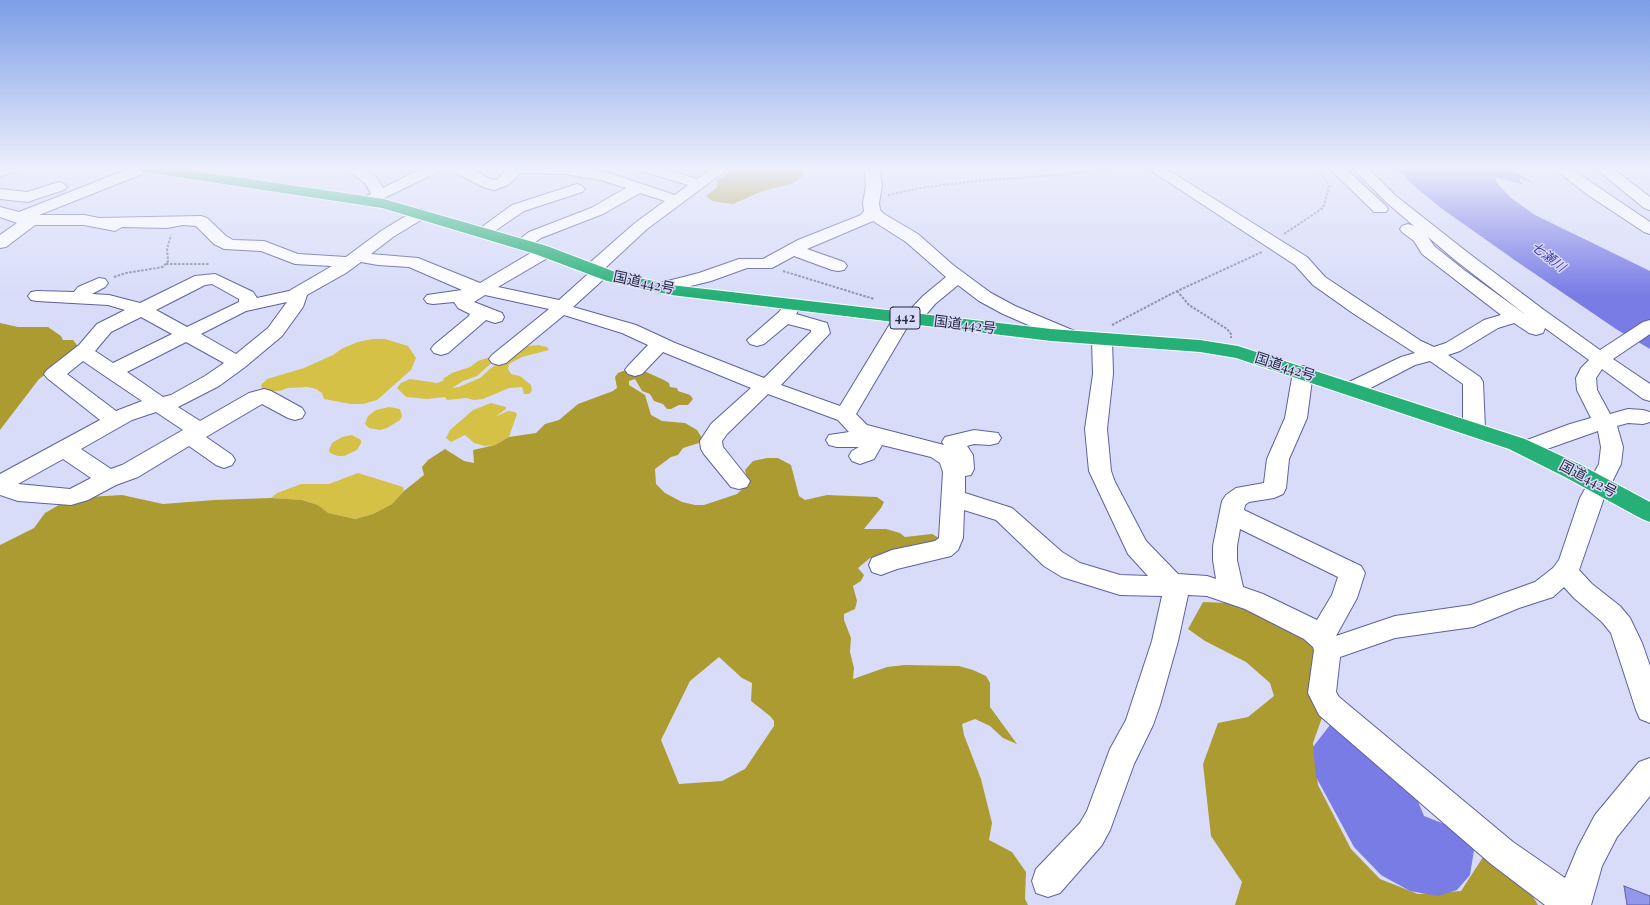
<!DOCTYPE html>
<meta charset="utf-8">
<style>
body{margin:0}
canvas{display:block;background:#d8dcf9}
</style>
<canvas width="1650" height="905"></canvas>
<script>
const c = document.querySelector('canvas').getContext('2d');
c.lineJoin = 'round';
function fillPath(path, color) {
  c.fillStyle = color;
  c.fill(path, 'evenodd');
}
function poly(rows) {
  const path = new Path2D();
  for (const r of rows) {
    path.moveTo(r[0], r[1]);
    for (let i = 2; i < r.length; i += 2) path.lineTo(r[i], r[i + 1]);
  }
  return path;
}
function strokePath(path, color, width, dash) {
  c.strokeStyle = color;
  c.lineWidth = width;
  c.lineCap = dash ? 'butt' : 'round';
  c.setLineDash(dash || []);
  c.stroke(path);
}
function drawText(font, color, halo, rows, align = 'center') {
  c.font = font + ' "Playfair Display","Noto Sans JP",serif';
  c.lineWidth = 3;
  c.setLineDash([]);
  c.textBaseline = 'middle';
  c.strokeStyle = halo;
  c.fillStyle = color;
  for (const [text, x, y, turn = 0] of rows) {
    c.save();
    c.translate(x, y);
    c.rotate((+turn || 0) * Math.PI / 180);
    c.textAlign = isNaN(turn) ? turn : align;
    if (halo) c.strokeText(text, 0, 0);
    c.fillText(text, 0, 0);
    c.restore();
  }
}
const green = poly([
 [372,339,385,339,408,346,416,358,411,370,377,400,363,404,351,404,324,399,322,393,316,389,308,387,288,388,279,391,268,391,262,389,261,385,267,379,304,368,333,355,343,348,358,342],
 [538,345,547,347,549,350,522,357,509,364,508,369,511,374,520,376,531,385,532,391,529,394,524,394,522,387,509,388,483,399,474,400,466,398,447,400,445,397,427,399,406,397,397,388,401,383,410,379,437,383,443,381,444,378,452,373,470,367,478,361,487,358,496,359,477,376,463,381,452,388,459,387,480,378,491,368,523,347],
 [491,403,506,407,506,409,495,417,508,411,515,412,517,414,509,437,495,445,485,446,474,443,465,435,451,442,446,438,450,430,473,410],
 [389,407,400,409,402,416,400,420,387,428,380,430,369,428,365,424,368,416,376,410],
 [352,435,361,440,361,443,357,450,344,456,338,456,330,453,329,450,332,443,342,437],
 [358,473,403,487,404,491,392,504,373,514,355,519,327,513,318,505,302,500,271,498,277,493,301,484,329,484]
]);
const forest = poly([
 [737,168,799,168,803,171,803,176,793,183,760,192,733,204,712,201,706,196,717,187,717,180],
 [0,323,18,327,48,327,61,336,63,340,73,340,80,349,39,379,0,430],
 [623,371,644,371,664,380,669,383,670,387,677,388,678,391,690,395,693,399,688,405,679,405,671,409,667,409,663,404,654,401,650,394,642,391,635,379,629,381,629,385,645,395,651,415,662,421,685,423,697,430,702,438,699,443,683,448,678,455,671,457,655,469,656,484,665,493,682,502,695,505,704,505,737,494,748,483,745,470,753,461,767,458,778,458,791,465,799,496,805,500,827,495,877,497,884,502,881,508,864,529,886,529,900,533,905,537,932,534,941,539,919,548,891,550,870,558,858,568,864,575,861,581,853,586,857,601,855,609,844,614,844,620,851,638,850,652,854,668,853,679,887,667,905,665,959,666,973,670,986,676,990,683,990,707,1017,744,1003,738,990,726,975,719,962,724,964,735,981,779,992,823,989,840,1012,852,1026,872,1025,899,1028,905,0,905,0,545,34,528,45,513,71,498,122,495,163,504,214,500,271,498,302,500,318,505,328,513,355,519,373,514,392,504,404,491,424,475,422,467,428,460,445,449,464,461,474,463,473,450,495,445,509,437,536,433,545,424,559,420,578,404,613,391,617,388,615,377,618,373],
 [719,657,742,678,752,683,751,701,770,716,774,721,774,726,745,769,722,781,679,784,661,740,690,681],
 [1203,602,1230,603,1263,618,1308,642,1319,656,1324,712,1313,743,1318,785,1351,849,1380,879,1418,894,1461,891,1485,854,1529,890,1538,905,1235,905,1242,882,1211,836,1203,764,1218,723,1248,717,1274,696,1270,683,1246,662,1205,641,1188,629]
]);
const water = poly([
 [1396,168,1509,168,1535,184,1520,178,1520,182,1525,185,1495,177,1497,183,1511,198,1535,215,1650,271,1650,349,1616,329,1516,261,1441,208,1414,186],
 [1330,725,1417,799,1424,816,1447,825,1474,850,1470,875,1457,890,1438,896,1410,891,1381,875,1354,847,1316,777,1313,747]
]);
const building = poly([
 [1624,886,1650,896,1650,905,1627,905,1624,886]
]);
const path = poly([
 [888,195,920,188,975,181,1071,174,1112,168],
 [1284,234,1323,208,1329,188,1327,181,1315,168],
 [166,264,210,264],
 [783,271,874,299],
 [114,277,126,273,163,267,168,261,167,249,171,235],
 [1177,291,1189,305,1227,329,1231,334,1231,338],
 [1112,325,1173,293,1262,252]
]);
const minor = poly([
 [0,168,17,168,15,171,0,177,0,168],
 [131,168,152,168,150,171,39,215,84,215,99,218,201,216,207,218,226,236,233,240,264,241,298,254,346,257,381,231,414,211,420,209,426,211,428,214,426,217,393,237,371,254,418,258,480,283,539,248,545,247,551,248,553,252,551,256,498,287,559,300,588,274,583,270,586,266,635,223,665,201,640,193,603,214,541,238,527,248,521,249,515,248,513,244,529,232,591,208,626,188,601,180,565,174,521,173,508,185,494,190,483,187,452,171,450,168,469,168,493,180,498,179,508,168,588,168,609,173,675,195,688,185,641,171,639,168,663,168,697,179,712,168,729,168,647,229,604,269,609,273,606,277,573,307,636,325,675,343,764,378,811,332,811,330,788,324,764,344,757,346,750,344,747,340,779,312,787,301,793,300,799,301,802,305,796,314,827,323,830,333,781,385,840,406,896,314,907,313,923,296,946,277,906,242,873,221,807,249,844,262,847,266,844,270,838,271,832,270,794,256,772,268,747,268,711,281,662,293,656,292,653,288,656,284,699,273,739,259,763,259,798,240,861,215,864,211,863,203,866,186,865,168,879,168,882,186,879,203,880,210,884,214,918,234,953,265,991,293,1015,306,1077,332,1080,336,1077,340,1070,342,1063,340,1003,314,979,301,958,285,935,304,919,323,909,324,856,414,867,425,944,445,942,442,945,437,974,430,998,433,1001,438,998,443,990,445,974,444,967,446,973,455,974,469,971,475,965,476,965,493,1012,508,1062,552,1080,563,1120,575,1148,576,1128,554,1089,471,1085,429,1093,374,1092,339,1095,335,1102,333,1109,335,1112,339,1113,374,1107,429,1111,471,1115,482,1146,541,1178,574,1207,576,1216,579,1213,560,1213,546,1222,501,1226,495,1236,488,1264,483,1267,459,1285,418,1293,372,1296,368,1303,366,1310,368,1313,372,1307,418,1289,459,1286,488,1283,494,1274,498,1249,502,1245,505,1244,510,1361,566,1365,573,1357,598,1336,636,1395,616,1471,605,1535,582,1553,568,1559,560,1580,498,1599,464,1601,447,1598,431,1527,456,1519,453,1516,448,1519,443,1570,424,1591,418,1577,390,1576,378,1581,368,1589,360,1545,328,1543,333,1536,335,1529,333,1514,323,1498,328,1460,351,1448,355,1480,377,1483,382,1485,429,1482,434,1474,436,1466,434,1463,429,1463,384,1430,361,1415,365,1359,394,1352,396,1345,394,1342,389,1345,384,1401,357,1415,353,1354,314,1313,285,1295,265,1147,168,1165,168,1307,257,1325,277,1421,341,1434,347,1446,343,1484,320,1501,315,1422,254,1414,241,1402,232,1400,229,1402,226,1408,224,1414,226,1386,202,1352,168,1368,168,1396,196,1467,252,1544,310,1600,350,1643,322,1650,320,1650,334,1613,359,1650,384,1650,401,1643,399,1602,369,1596,378,1597,390,1610,414,1628,409,1643,410,1650,412,1650,422,1643,424,1628,423,1617,426,1623,447,1621,464,1604,498,1579,570,1592,584,1620,606,1630,618,1642,643,1650,666,1650,723,1640,719,1636,710,1611,633,1602,622,1574,598,1564,587,1553,597,1519,608,1473,627,1395,638,1340,657,1336,692,1339,697,1513,842,1565,878,1578,847,1595,815,1639,762,1650,758,1650,796,1617,837,1602,866,1591,905,1545,905,1491,864,1319,715,1308,693,1314,650,1313,647,1304,639,1245,609,1207,596,1188,595,1178,641,1160,705,1153,725,1134,764,1110,830,1102,845,1060,893,1048,897,1036,893,1032,881,1036,869,1080,823,1087,811,1110,749,1126,720,1152,641,1162,596,1120,595,1062,577,1044,566,996,520,964,510,963,538,958,550,951,556,897,569,881,575,872,572,869,565,872,558,892,550,935,541,939,538,943,472,940,463,931,457,882,445,874,459,860,464,852,461,849,456,852,451,859,447,837,447,829,445,826,440,829,435,849,432,838,420,768,394,727,434,722,441,723,447,750,481,747,487,739,489,731,487,704,454,701,449,700,441,711,424,751,388,663,352,642,374,635,376,628,374,625,370,628,366,648,345,622,333,564,315,506,363,499,365,492,363,489,359,492,355,549,309,485,295,474,302,502,313,504,317,502,321,495,323,486,320,448,353,441,355,434,353,431,349,434,345,469,316,470,314,458,308,454,302,433,304,427,303,424,299,427,295,462,290,409,267,378,265,361,262,346,273,307,295,303,307,282,336,245,367,219,386,178,407,200,421,249,393,264,389,271,391,302,408,305,413,302,418,295,420,288,418,262,404,206,437,232,455,235,460,232,465,224,468,216,465,189,446,138,477,116,485,88,500,71,505,18,501,0,495,0,474,100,420,47,378,44,374,47,370,79,345,97,324,125,310,108,305,37,301,31,300,28,296,31,292,37,291,74,292,78,287,99,278,105,279,108,283,105,287,92,294,109,295,140,303,195,276,215,274,253,292,257,298,289,291,332,266,295,264,261,251,224,249,214,244,196,226,183,225,167,228,122,227,115,231,84,225,35,225,6,247,0,248,0,235,17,223,0,217,0,207,19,212,131,168],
 [1428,237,1455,260,1526,315,1464,270,1434,246,1428,237],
 [212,284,239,299,239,302,187,327,156,310,205,285,212,284],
 [287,302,268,328,236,354,201,334,246,311,287,302],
 [141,317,172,334,113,363,95,351,111,332,141,317],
 [186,342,224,363,205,376,171,395,163,397,127,372,186,342],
 [83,361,105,376,142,401,116,411,67,374,83,361],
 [156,412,183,430,122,465,111,469,81,449,132,420,156,412],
 [63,459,91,478,70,489,18,484,63,459],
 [1240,529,1338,577,1332,595,1317,620,1263,594,1243,587,1237,560,1237,546,1240,529],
 [345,168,363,168,377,178,383,188,423,168,442,168,440,171,368,206,362,204,360,201,362,198,371,194,366,184,345,168],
 [1329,168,1345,168,1386,206,1388,209,1386,212,1374,212,1329,168],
 [1553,168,1570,168,1650,222,1650,234,1644,232,1588,195,1553,168],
 [1595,168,1612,168,1650,197,1650,210,1644,208,1595,168],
 [59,182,64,184,67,187,64,190,33,200,28,202,0,199,0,189,27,192,59,182],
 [577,184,582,186,585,189,582,192,524,211,489,235,483,237,477,235,475,232,512,205,577,184]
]);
const highway = poly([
 [137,168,176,168,384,199,547,246,618,273,671,285,1051,329,1200,340,1238,346,1525,439,1581,465,1650,502,1650,522,1642,519,1565,477,1509,449,1236,358,1200,352,1051,341,671,295,607,281,535,254,382,208,144,172,139,171,137,168]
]);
const farWaternames = [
 ["七瀬川",1548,257,38]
];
const shields = [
 [905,318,30]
];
const shieldNames = [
 ["442",905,318]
];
const streetNames = [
 ["国道442号",644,283,12],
 ["国道442号",965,325,7],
 ["国道442号",1285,367,18],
 ["国道442号",1588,479,28]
];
fillPath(green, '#d5c146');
fillPath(forest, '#ac9b31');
fillPath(water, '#797ce5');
fillPath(building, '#9398ed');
strokePath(building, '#5e61a1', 1);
strokePath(minor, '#5d61a1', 2);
strokePath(highway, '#fff', 2);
strokePath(path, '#8e90ad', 2, [2.5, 1.5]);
fillPath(minor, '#fff');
fillPath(highway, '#26b077');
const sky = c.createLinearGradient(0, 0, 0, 295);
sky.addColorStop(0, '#7b9ee7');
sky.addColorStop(0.57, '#edeffc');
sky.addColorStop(1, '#edeffc00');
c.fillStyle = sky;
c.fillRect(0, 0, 1650, 295);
drawText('italic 13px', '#4539b3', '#d8dcf9', farWaternames);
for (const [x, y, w] of shields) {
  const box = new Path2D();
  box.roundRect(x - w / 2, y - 11, w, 22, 3);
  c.fillStyle = '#d8dcf9';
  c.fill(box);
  strokePath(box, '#252642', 1);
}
drawText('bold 13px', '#252642', null, shieldNames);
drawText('14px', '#252642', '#d8dcf9', streetNames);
</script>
